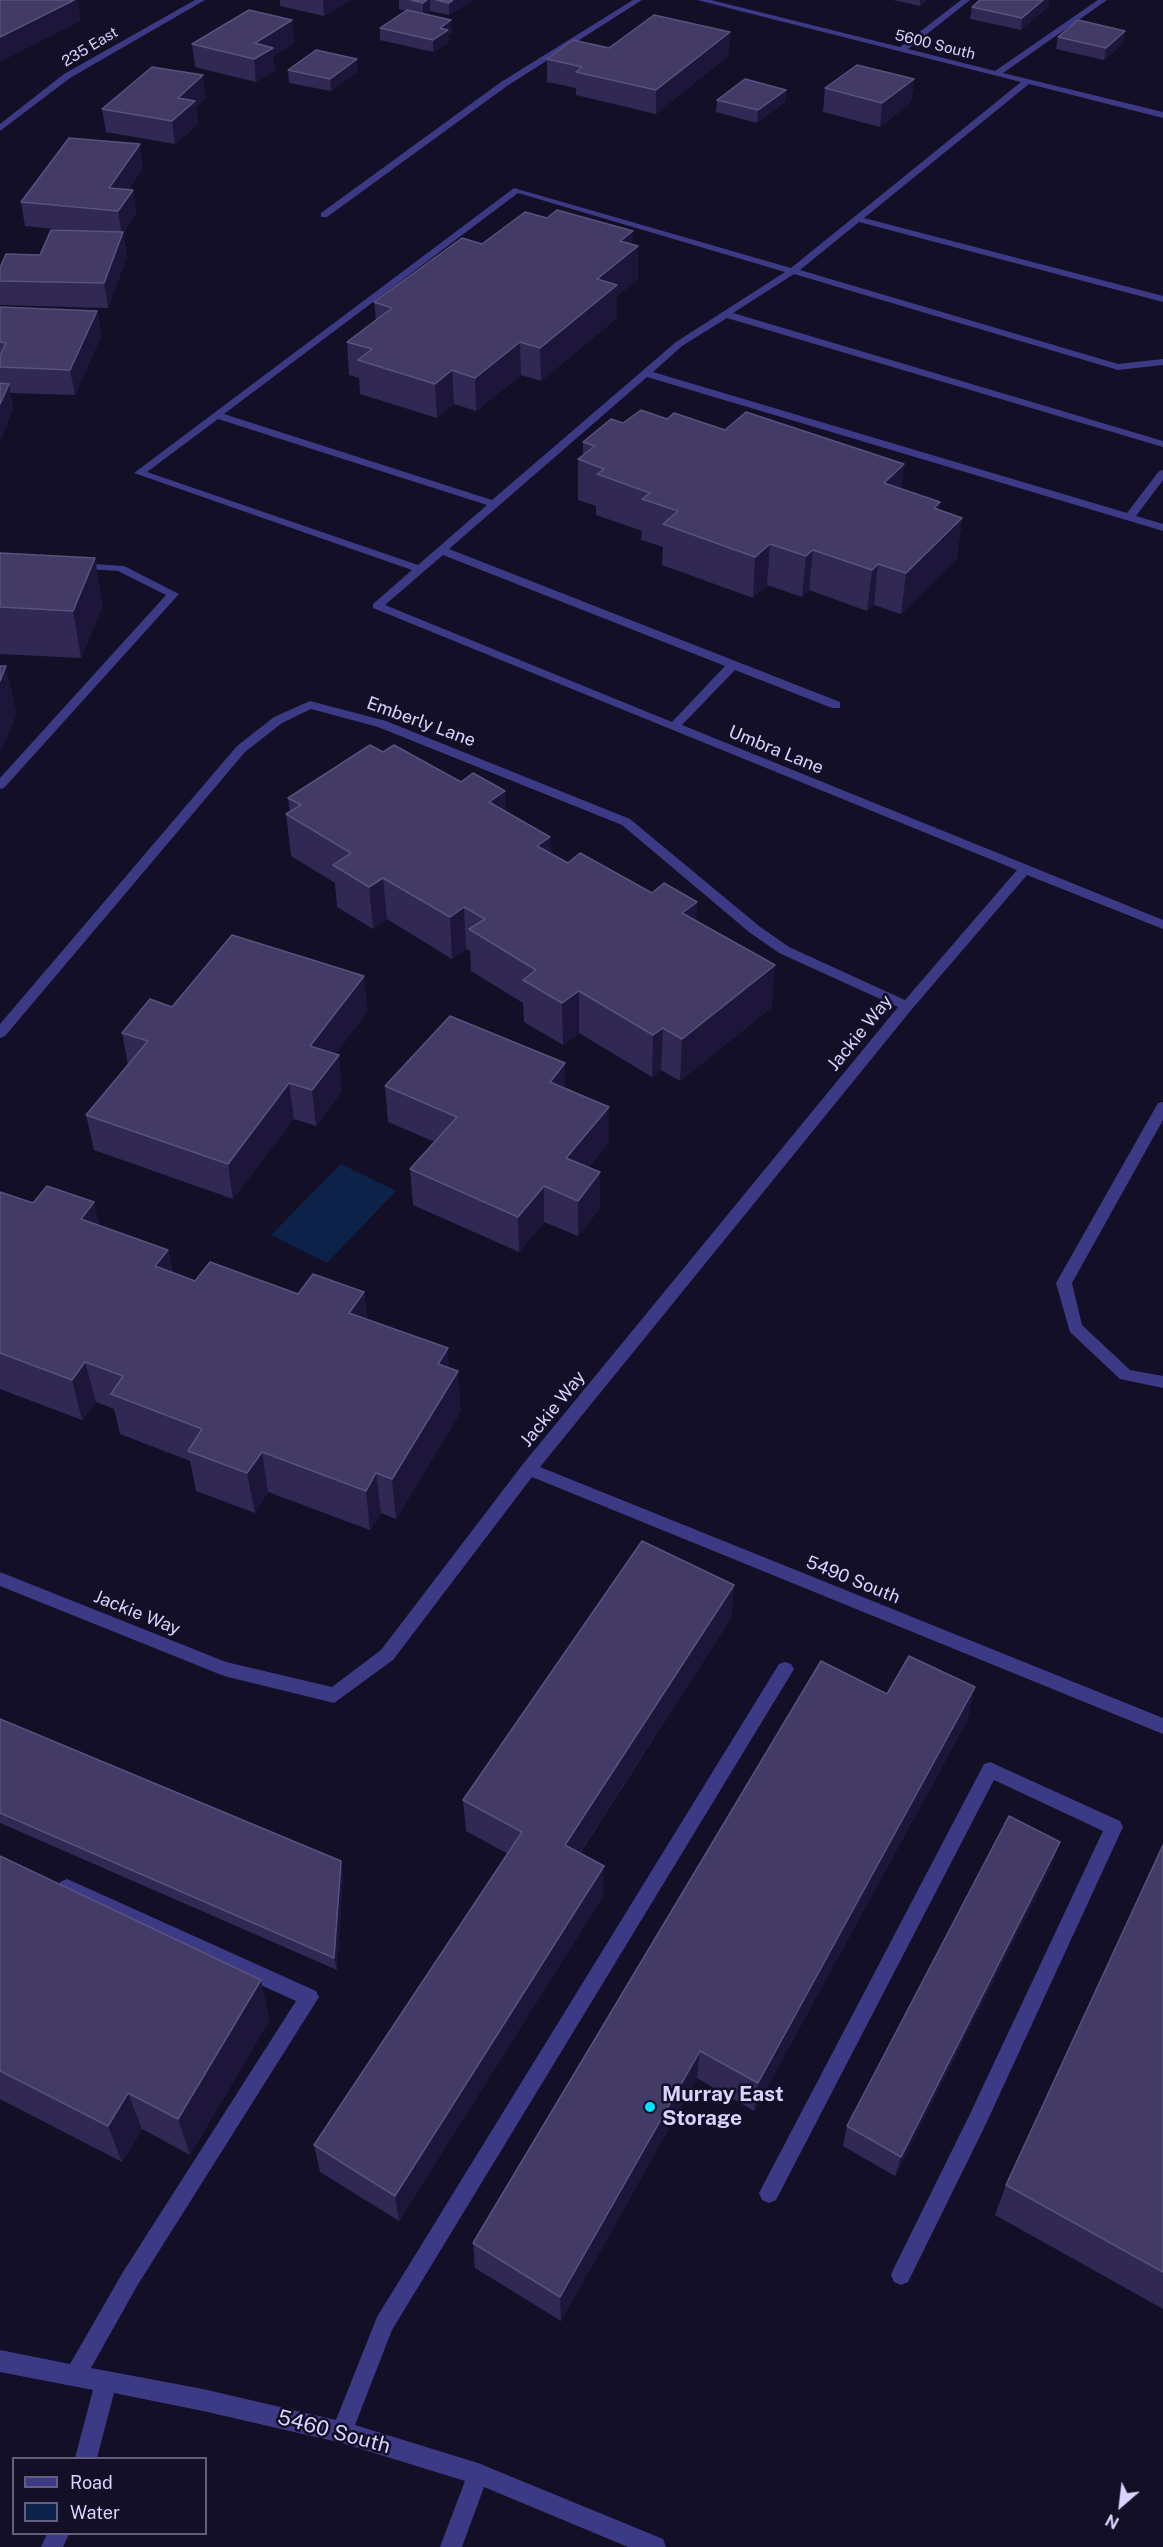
<!DOCTYPE html>
<style>
body{margin:0}
#map{position:relative;width:1163px;height:2547px;overflow:hidden;background:#130f26;font-family:"Public Sans",sans-serif}
canvas{display:block}
.legend{position:absolute;left:12px;top:2457px;width:195px;height:78px;box-sizing:border-box;background:#130f26;border:2px solid #625e7d;margin:0;padding:8px 10px;list-style:none;font-size:18px;color:#d9d4ff}
.legend li{display:flex;align-items:center;gap:12px;height:30px}
.legend b{width:30px;border:2px solid #625e7d}
.north{position:absolute;left:1091px;top:2475px;width:60px;height:60px;-webkit-text-stroke:4px #130f26;paint-order:stroke;rotate:208deg;font-size:16px;font-weight:700;line-height:24px;text-align:center;color:#d9d4ff}
.north::after{content:'';display:block;margin:auto;width:21px;height:27px;background:#d9d4ff;clip-path:polygon(50% 0,100% 100%,50% 72%,0 100%)}
</style>
<div id="map">
<canvas width="1163" height="2547"></canvas>
<ul class="legend">
<li><b style="height:8px;background:#3d3a85"></b>Road</li>
<li><b style="height:16px;background:#0c2248"></b>Water</li>
</ul>
<div class="north">N</div>
</div>
<script>
const c = document.querySelector('canvas').getContext('2d');
c.lineJoin = 'round';
function fillPath(path, color) {
  c.fillStyle = color;
  c.fill(path, 'evenodd');
}
function poly(rows) {
  const path = new Path2D();
  for (const r of rows) {
    path.moveTo(r[0], r[1]);
    for (let i = 2; i < r.length; i += 2) path.lineTo(r[i], r[i + 1]);
  }
  return path;
}
function strokePath(path, color, width, dash) {
  c.strokeStyle = color;
  c.lineWidth = width;
  c.lineCap = dash ? 'butt' : 'round';
  c.setLineDash(dash || []);
  c.stroke(path);
}
function drawText(font, color, halo, rows, align = 'center') {
  c.font = font + ' "Public Sans",sans-serif';
  c.lineWidth = 5;
  c.setLineDash([]);
  c.textBaseline = 'middle';
  c.strokeStyle = halo;
  c.fillStyle = color;
  for (const [text, x, y, turn = 0] of rows) {
    c.save();
    c.translate(x, y);
    c.rotate((+turn || 0) * Math.PI / 180);
    c.textAlign = isNaN(turn) ? turn : align;
    if (halo) c.strokeText(text, 0, 0);
    c.fillText(text, 0, 0);
    c.restore();
  }
}
const water = poly([
 [341,1164,396,1191,327,1263,271,1235]
]);
const minor = poly([
 [195,0,205,0,70,78,0,131,0,124,64,74,195,0],
 [633,0,642,0,507,86,327,217,321,217,321,213,501,82,633,0],
 [697,0,711,0,900,47,961,0,970,0,908,49,995,71,1098,0,1107,0,1003,73,1163,112,1163,118,1029,84,864,218,1163,296,1163,302,859,222,800,270,1118,364,1163,359,1163,365,1118,370,794,274,733,313,1163,441,1163,447,727,318,682,346,653,372,1127,513,1159,471,1163,470,1163,480,1136,516,1163,524,1163,531,647,377,449,549,840,702,840,708,832,708,735,670,682,725,1163,920,1163,929,1027,875,912,1009,540,1467,1163,1718,1163,1734,532,1477,393,1660,334,1703,224,1676,0,1586,0,1572,226,1662,332,1687,381,1650,523,1464,898,1007,779,953,749,932,622,825,378,727,311,709,282,723,245,752,5,1036,0,1038,0,1024,237,746,274,717,310,701,386,721,630,819,759,926,789,947,905,1000,1017,870,373,608,373,604,412,570,134,473,514,188,791,268,1021,82,697,0],
 [518,193,785,272,676,342,492,500,224,414,518,193],
 [218,419,487,505,418,565,147,472,218,419],
 [443,555,725,666,672,722,385,605,443,555],
 [77,563,124,566,179,594,4,788,0,789,0,778,166,595,118,571,73,568,71,566,77,563],
 [1163,1102,1163,1120,1072,1283,1082,1325,1130,1370,1163,1376,1163,1388,1120,1379,1070,1332,1056,1283,1158,1103,1163,1102],
 [785,1662,791,1664,794,1669,791,1674,392,2330,355,2425,478,2463,663,2539,666,2547,628,2547,484,2487,462,2547,440,2547,465,2481,342,2443,203,2411,114,2393,97,2458,75,2458,93,2390,0,2372,0,2350,70,2364,123,2272,296,2001,60,1894,58,1888,60,1882,67,1879,74,1882,316,1991,319,1997,137,2286,91,2368,203,2389,336,2420,377,2317,779,1664,785,1662],
 [990,1762,1120,1821,1123,1827,984,2128,908,2282,901,2285,894,2282,891,2275,894,2268,970,2114,1103,1831,994,1780,776,2200,769,2203,762,2200,759,2193,984,1764,990,1762],
 [47,2534,69,2534,63,2547,41,2547,47,2534]
]);
const wall = poly([
 [280,0,350,0,324,16,280,6],
 [399,0,473,0,449,15,430,11,425,14,452,32,448,35,449,42,433,52,380,40,380,28,406,11,399,9],
 [893,0,927,0,920,6],
 [1049,6,1021,30,970,19,972,7],
 [292,20,294,43,273,56,275,70,256,82,195,67,192,44],
 [1125,31,1123,43,1104,60,1056,49,1058,37],
 [609,48,729,55,656,114,576,95,576,88,547,82,547,59],
 [288,70,358,71,331,91,289,83],
 [914,79,911,102,880,127,823,112,825,88],
 [786,90,785,102,757,123,716,112,717,100],
 [206,98,196,107,198,124,175,144,106,132,102,109],
 [143,168,128,190,133,190,136,214,123,233,127,256,108,308,0,305,0,268,40,255,65,230,25,226,21,202],
 [482,244,632,245,638,279,617,296,617,318,541,381,521,375,476,411,454,404,437,418,360,394,359,378,349,375,347,342,376,320,374,302],
 [0,307,97,311,101,336,75,395,10,393,13,409,0,441],
 [667,419,904,464,901,489,939,510,962,518,957,558,901,614,874,605,867,611,809,590,802,597,767,585,753,598,662,565,663,547,641,540,642,531,596,515,596,506,578,500,578,459,583,455,583,442,623,423],
 [0,553,103,605,81,658,0,654],
 [383,752,506,812,550,837,551,853,568,863,652,893,697,902,696,921,772,1007,680,1081,661,1070,652,1077,579,1033,563,1045,524,1022,523,1003,471,971,470,951,466,949,452,959,387,919,373,929,337,907,335,883,291,856,286,814,290,812,288,798],
 [364,976,367,1012,335,1054,342,1091,316,1126,294,1119,233,1199,94,1150,86,1115,128,1065,122,1033],
 [565,1063,565,1088,609,1142,588,1168,600,1208,578,1236,544,1222,519,1252,413,1205,410,1169,435,1142,388,1122,385,1086],
 [0,1192,168,1250,173,1273,195,1281,298,1294,364,1292,367,1319,449,1368,461,1411,396,1519,381,1513,370,1530,268,1492,255,1513,196,1491,190,1461,120,1434,114,1409,96,1402,82,1420,0,1389],
 [734,1585,731,1618,580,1853,603,1896,399,2221,320,2172,314,2145,508,1854,466,1831,463,1800],
 [887,1694,968,1719,754,2111,697,2078,561,2321,475,2268,473,2243],
 [0,1719,341,1861,343,1873,337,1970,0,1823],
 [1163,1845,1163,2309,995,2215,1006,2185],
 [0,1856,270,2019,190,2155,142,2129,122,2162,0,2099],
 [1052,1865,895,2176,843,2146,847,2126]
]);
const shadedWall = poly([
 [74,0,78,0,81,21,0,62,0,37],
 [323,0,350,0,324,16],
 [427,0,430,0,430,11,423,15,423,3],
 [453,0,473,0,449,15,449,3],
 [920,0,927,0,920,6],
 [1043,0,1049,0,1049,6,1021,30,1022,18],
 [292,20,294,43,273,56,275,70,256,82,254,59,255,43],
 [451,20,452,32,448,35,449,42,433,52,433,40,440,28],
 [1125,31,1123,43,1104,60,1106,48],
 [730,32,729,55,656,114,656,90],
 [357,59,358,71,331,91,330,79],
 [203,75,206,98,196,107,198,124,175,144,172,121,178,98],
 [914,79,911,102,880,127,882,103],
 [786,90,785,102,757,123,758,110],
 [140,144,143,168,113,211,109,188],
 [133,190,136,214,123,233,127,256,108,308,104,283,122,235,118,211],
 [633,231,632,251,638,246,638,279,617,296,617,318,541,381,540,348,620,241],
 [97,311,101,336,75,395,70,370],
 [520,342,521,375,476,411,475,378],
 [452,370,454,404,437,418,435,384],
 [9,384,13,409,0,441,0,404],
 [904,464,899,505,884,483],
 [940,502,935,543,934,508],
 [962,518,957,558,901,614,906,573],
 [770,544,767,585,753,598,755,557],
 [813,550,809,590,802,597,806,556],
 [95,558,103,605,81,658,73,611],
 [878,564,874,605,867,611,872,570],
 [6,666,17,714,0,753,0,681],
 [505,791,507,833,489,802],
 [550,837,551,878,537,846],
 [383,878,387,919,373,929,369,887],
 [697,902,695,944,682,913],
 [464,907,466,949,452,959,450,917],
 [775,965,772,1007,680,1081,682,1039],
 [364,976,367,1012,314,1082,310,1046],
 [579,991,579,1033,563,1045,562,1003],
 [663,1028,661,1070,652,1077,653,1035],
 [339,1055,342,1091,316,1126,312,1090],
 [565,1063,565,1099,550,1082],
 [289,1083,294,1119,233,1199,228,1164],
 [609,1107,609,1142,566,1194,566,1158],
 [600,1172,600,1208,578,1236,578,1201],
 [544,1186,544,1222,519,1252,518,1217],
 [94,1202,104,1244,81,1219],
 [168,1250,176,1291,155,1266],
 [364,1292,368,1333,349,1313],
 [448,1348,450,1384,458,1371,461,1411,396,1519,392,1479,438,1364],
 [85,1362,96,1402,82,1420,72,1380],
 [262,1452,268,1492,255,1513,247,1473],
 [376,1473,381,1513,370,1530,366,1491],
 [734,1585,731,1618,565,1875,565,1845],
 [975,1687,968,1719,754,2111,758,2083],
 [1060,1842,1052,1865,895,2176,901,2157],
 [341,1861,343,1873,337,1970,334,1958],
 [604,1866,603,1896,399,2221,395,2196],
 [261,1980,270,2019,190,2155,178,2119],
 [700,2051,697,2078,561,2321,560,2297],
 [128,2093,142,2129,122,2162,108,2126]
]);
const building = poly([
 [0,0,74,0,0,37,0,0],
 [411,0,427,0,423,3,411,0],
 [436,0,453,0,449,3,436,0],
 [980,0,1043,0,1022,18,972,7,980,0],
 [249,10,292,20,255,43,273,48,254,59,192,44,249,10],
 [407,10,451,20,440,28,448,30,433,40,380,28,407,10],
 [654,15,730,32,656,90,576,72,582,67,547,59,573,40,609,48,654,15],
 [1078,20,1125,31,1106,48,1058,37,1078,20],
 [316,50,357,59,330,79,288,70,316,50],
 [857,65,914,79,882,103,825,88,857,65],
 [152,67,203,75,178,98,195,101,172,121,102,109,152,67],
 [745,79,786,90,758,110,717,100,745,79],
 [69,138,140,144,109,188,133,190,118,211,21,202,69,138],
 [557,210,633,231,620,241,638,246,597,279,617,285,540,348,520,342,475,378,452,370,435,384,358,360,372,349,347,342,392,308,374,302,462,238,482,244,525,212,547,218,557,210],
 [51,230,123,232,104,283,0,281,0,268,6,254,40,255,51,230],
 [0,307,97,311,70,370,0,367,0,356,6,343,0,342,0,307],
 [0,383,9,384,0,404,0,383],
 [641,410,667,419,674,413,725,430,746,412,904,464,884,483,940,502,934,508,962,518,906,573,878,564,872,570,813,550,806,556,770,544,755,557,663,524,678,511,642,499,650,493,597,474,604,469,578,459,595,446,583,442,611,419,623,423,641,410],
 [0,553,95,558,73,611,0,607,0,553],
 [0,666,6,666,0,681,0,666],
 [370,745,383,752,394,745,461,782,473,773,505,791,489,802,550,837,537,846,568,863,580,853,652,893,664,883,697,902,682,913,775,965,682,1039,663,1028,653,1035,579,991,562,1003,523,980,536,970,469,929,485,919,464,907,450,917,383,878,369,887,333,865,351,853,286,814,301,805,288,798,370,745],
 [232,935,364,976,310,1046,339,1055,312,1090,289,1083,228,1164,86,1115,148,1041,122,1033,150,999,172,1007,232,935],
 [450,1016,565,1063,550,1082,609,1107,566,1158,600,1172,578,1201,544,1186,518,1217,410,1169,457,1117,385,1086,450,1016],
 [47,1186,94,1202,81,1219,168,1250,155,1266,195,1281,210,1262,298,1294,313,1274,364,1292,349,1313,448,1348,438,1364,458,1371,392,1479,376,1473,366,1491,262,1452,247,1473,188,1451,202,1429,111,1394,123,1376,85,1362,72,1380,0,1353,0,1192,33,1203,47,1186],
 [642,1541,734,1585,565,1845,604,1866,395,2196,314,2145,522,1832,463,1800,642,1541],
 [909,1656,975,1687,758,2083,700,2051,560,2297,473,2243,821,1661,887,1694,909,1656],
 [0,1719,341,1861,334,1958,0,1813,0,1719],
 [1009,1816,1060,1842,901,2157,847,2126,1009,1816],
 [1163,1845,1163,2272,1006,2185,1163,1845],
 [0,1856,261,1980,178,2119,128,2093,108,2126,0,2071,0,1856]
]);
const markers = [
 [650,2107,6,"#00e5ff"]
];
const farStreetnames = [
 ["5600 South",935,45,14],
 ["235 East",90,47,-31]
];
const streetNames = [
 ["Emberly Lane",421,722,20],
 ["Umbra Lane",776,750,22],
 ["Jackie Way",860,1033,-51],
 ["Jackie Way",553,1409,-51],
 ["5490 South",853,1580,22],
 ["Jackie Way",137,1613,22]
];
const nearPoinames = [
 ["Murray East",662,2095],
 ["Storage",662,2119]
];
const nearStreetnames = [
 ["5460 South",334,2432,15]
];
fillPath(water, '#0c2248');
fillPath(minor, '#3d3a85');
fillPath(wall, '#312854');
fillPath(shadedWall, '#1d163a');
fillPath(building, '#433a66');
strokePath(building, '#5a527e', 1.5);
for (const [x, y, r, color] of markers) {
  const dot = new Path2D();
  dot.arc(x, y, r, 0, 2 * Math.PI);
  c.fillStyle = color;
  c.fill(dot);
  strokePath(dot, '#130f26', 2);
}
drawText('15px', '#d9d4ff', '#130f26', farStreetnames);
drawText('18px', '#d9d4ff', '#130f26', streetNames);
drawText('bold 21px', '#d9d4ff', '#130f26', nearPoinames, 'left');
drawText('21px', '#d9d4ff', '#130f26', nearStreetnames);
</script>
